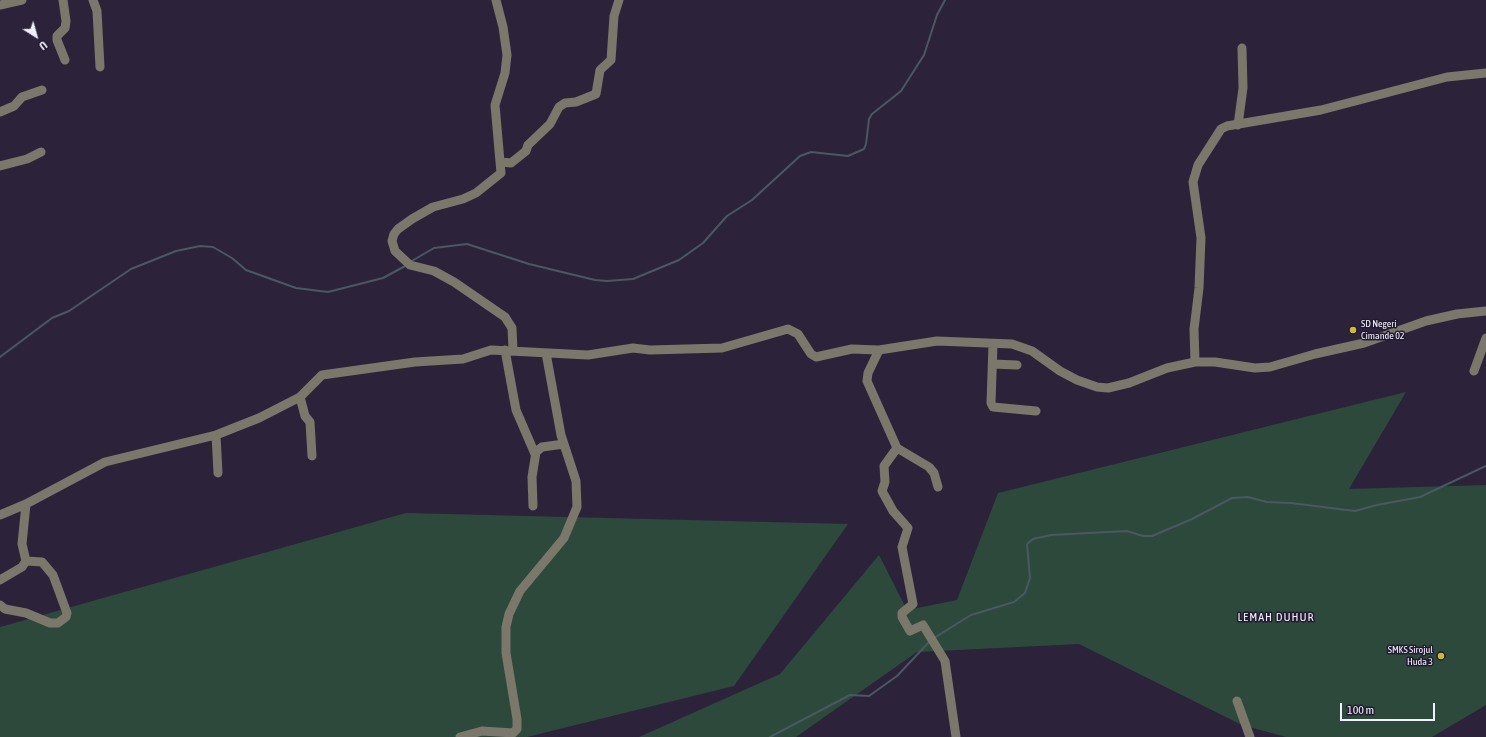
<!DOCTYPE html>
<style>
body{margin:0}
#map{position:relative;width:1486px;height:737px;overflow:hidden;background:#2c233b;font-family:"Asap Condensed",sans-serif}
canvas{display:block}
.north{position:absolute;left:16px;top:16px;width:40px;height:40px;-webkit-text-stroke:3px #221a30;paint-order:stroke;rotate:143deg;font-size:11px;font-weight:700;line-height:16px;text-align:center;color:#f4efff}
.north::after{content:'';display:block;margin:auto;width:14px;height:18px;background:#f4efff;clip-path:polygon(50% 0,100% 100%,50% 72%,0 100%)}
.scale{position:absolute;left:1340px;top:703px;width:95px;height:18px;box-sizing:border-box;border:2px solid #f4efff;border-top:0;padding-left:5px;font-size:12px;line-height:14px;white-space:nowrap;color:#f4efff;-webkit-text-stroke:3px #221a30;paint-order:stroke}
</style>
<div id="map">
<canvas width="1486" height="737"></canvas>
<div class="north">U</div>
<div class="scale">100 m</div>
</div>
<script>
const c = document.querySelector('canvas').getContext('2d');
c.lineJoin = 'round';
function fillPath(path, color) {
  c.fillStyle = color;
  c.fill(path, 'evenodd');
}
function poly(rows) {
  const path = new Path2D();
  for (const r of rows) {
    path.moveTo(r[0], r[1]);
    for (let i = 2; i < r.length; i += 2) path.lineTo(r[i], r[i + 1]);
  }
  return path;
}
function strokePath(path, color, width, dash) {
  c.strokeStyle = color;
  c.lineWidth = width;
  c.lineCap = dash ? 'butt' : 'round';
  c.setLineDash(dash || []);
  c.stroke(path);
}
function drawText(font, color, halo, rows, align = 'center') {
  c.font = font + ' "Asap Condensed",sans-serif';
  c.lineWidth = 3;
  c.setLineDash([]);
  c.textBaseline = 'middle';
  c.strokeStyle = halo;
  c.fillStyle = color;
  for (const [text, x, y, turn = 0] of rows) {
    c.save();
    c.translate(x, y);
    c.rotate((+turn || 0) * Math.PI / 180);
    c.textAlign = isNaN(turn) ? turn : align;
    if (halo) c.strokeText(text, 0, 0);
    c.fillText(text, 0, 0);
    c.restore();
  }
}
const green = poly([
 [1406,392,1349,489,1486,485,1486,705,1432,737,1286,737,1242,725,1079,644,917,652,796,737,639,737,780,674,879,555,907,610,957,600,998,493],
 [406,513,848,524,734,686,527,737,0,737,0,627]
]);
const stream = poly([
 [410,262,434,248,467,244,529,264,595,280,607,281,633,279,679,260,703,243,727,216,752,200,800,156,811,152,848,156,864,149,866,144,869,119,872,114,901,91,924,55,937,15,945,0],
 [0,357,52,318,69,311,131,269,176,251,200,246,213,247,232,258,246,270,296,288,328,292,383,278,407,265],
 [934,638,971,615,1014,602,1025,593,1030,578,1027,544,1033,539,1051,535,1127,531,1143,536,1152,536,1192,519,1232,498,1248,497,1267,502,1291,503,1355,511,1377,505,1420,497,1486,466],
 [770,737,850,695,869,696,897,676,930,641]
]);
const minor = poly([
 [63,0,66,21,65,28,57,36,57,40,65,60],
 [93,0,97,11,100,67],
 [496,0,503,27,507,55,505,73,495,105,501,173,476,193,463,199,433,207,412,219,398,229,394,234,392,241,395,251,410,265,434,271,454,282,505,317,512,328,513,350],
 [0,5,22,0],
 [0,112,14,106,22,97,42,90],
 [1238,125,1243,88,1242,48],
 [501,162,511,163,526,151,528,145,550,124,559,107,565,103,576,102,596,94,600,70,611,60,614,16,619,0],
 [0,166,27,159,41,152],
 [993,344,991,403,993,407,1036,411],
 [505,350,516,410,535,454],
 [879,350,868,373,867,381,897,448,884,466,885,482,882,491,893,511,908,528,902,547,913,604,902,613,902,617,910,631,923,625,945,661,956,737],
 [1195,362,1194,329,1199,288,1201,238,1193,182,1198,165,1221,129,1227,126,1321,110,1447,77,1486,73],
 [993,364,1017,365],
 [1474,371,1486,338],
 [300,397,305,416,310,422,312,456],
 [216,435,218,473],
 [897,448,929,467,934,473,938,487],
 [533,506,532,477,536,452,542,447,564,444],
 [0,515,26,504,105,462,216,435,259,418,300,397,322,375,415,362,463,359,491,350,588,355,633,348,650,350,722,348,788,329,798,334,811,354,816,357,852,349,879,350,937,341,1012,344,1032,351,1060,371,1077,380,1097,387,1108,388,1129,383,1167,368,1195,362,1215,362,1255,368,1270,367,1315,354,1364,343,1426,321,1457,314,1486,311],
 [0,580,22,567,26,561,22,544,26,504],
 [0,605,5,609,26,613,50,623,58,623,66,617,67,613,53,575,42,562,26,561],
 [1237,701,1250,737],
 [460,737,482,731,513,733,517,729,517,719,506,653,506,627,509,614,520,591,564,538,577,507,576,481,561,435,546,353]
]);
const markers = [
 [1353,330,4,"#ccb939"],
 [1441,656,4,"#ccb939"]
];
const poiNames = [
 ["SD Negeri",1361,324],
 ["Cimande 02",1361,336],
 ["SMKS Sirojul",1433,650,"right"],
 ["Huda 3",1433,662,"right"]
];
const quarterNames = [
 ["LEMAH DUHUR",1276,617]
];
fillPath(green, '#2c493b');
strokePath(stream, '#495862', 2);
strokePath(minor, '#7b776a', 9);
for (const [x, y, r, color] of markers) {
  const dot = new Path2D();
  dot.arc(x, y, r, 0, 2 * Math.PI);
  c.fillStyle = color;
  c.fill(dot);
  strokePath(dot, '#221a30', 1.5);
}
drawText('10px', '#f4efff', '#221a30', poiNames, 'left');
c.letterSpacing = '1px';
drawText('12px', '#f4efff', '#221a30', quarterNames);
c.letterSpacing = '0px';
</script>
